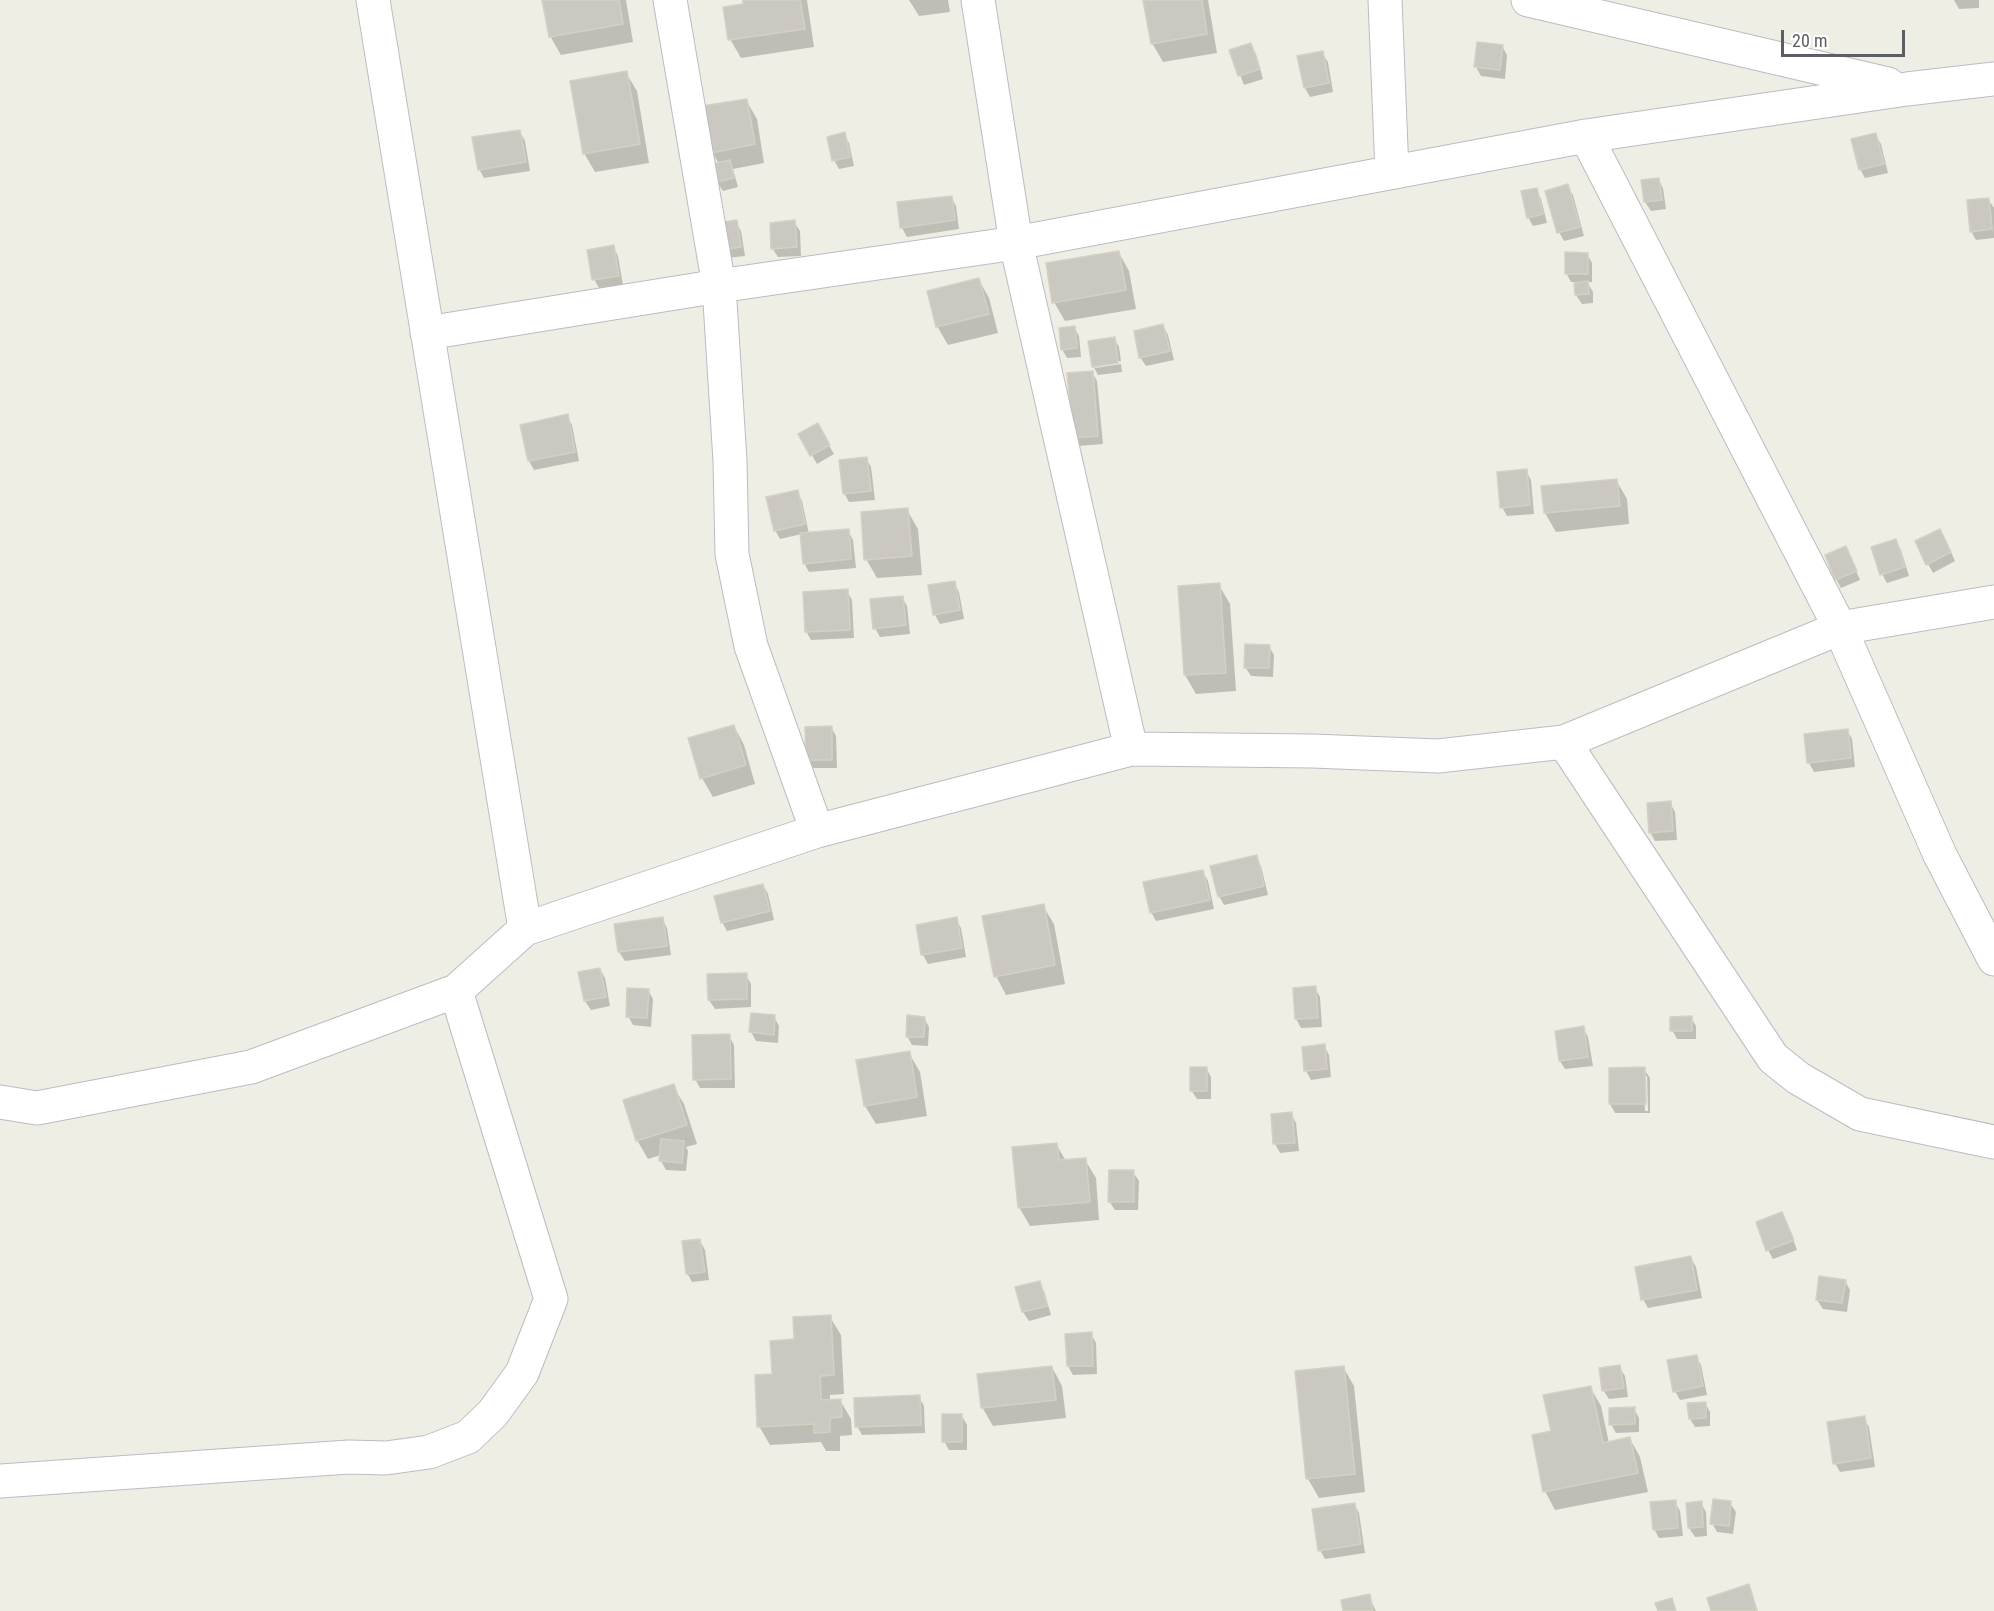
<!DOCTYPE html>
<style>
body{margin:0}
#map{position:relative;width:1994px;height:1611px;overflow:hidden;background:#efeee4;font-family:"Roboto Condensed",sans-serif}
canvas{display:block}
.scale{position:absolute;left:1781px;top:30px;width:124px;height:27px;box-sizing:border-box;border:3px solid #5c5e65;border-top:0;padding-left:8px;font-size:18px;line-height:21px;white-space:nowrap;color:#5c5e65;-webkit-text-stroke:4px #fff;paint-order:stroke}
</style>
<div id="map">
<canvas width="1994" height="1611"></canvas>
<div class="scale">20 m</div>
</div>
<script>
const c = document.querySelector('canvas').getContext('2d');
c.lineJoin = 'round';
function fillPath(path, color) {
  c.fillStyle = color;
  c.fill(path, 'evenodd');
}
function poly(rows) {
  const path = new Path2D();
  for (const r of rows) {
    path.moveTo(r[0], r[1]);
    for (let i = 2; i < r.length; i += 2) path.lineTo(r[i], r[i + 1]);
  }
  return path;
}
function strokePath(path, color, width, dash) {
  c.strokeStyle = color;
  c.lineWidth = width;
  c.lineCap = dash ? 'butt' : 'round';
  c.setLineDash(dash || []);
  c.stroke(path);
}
const shadow = poly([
 [544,0,626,0,633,42,561,55,550,36],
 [744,0,807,0,814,47,741,58,730,39,745,6],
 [909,0,948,0,950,12,919,16],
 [1145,0,1208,0,1217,53,1163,62,1152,43],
 [1954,0,1979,0,1979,8,1959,9],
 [1251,45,1256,54,1263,79,1244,85,1231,51],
 [1502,46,1507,55,1505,79,1481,76,1476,67],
 [1322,53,1328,62,1333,92,1310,97,1305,88],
 [626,73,637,91,649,163,595,172,584,153],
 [746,100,757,119,764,163,733,169,738,187,723,191,717,182,719,164,712,152],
 [520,132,525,141,530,171,484,178,479,169],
 [844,134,849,143,854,166,839,169,834,160],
 [1875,135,1881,144,1888,173,1865,178,1860,169],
 [1658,179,1663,188,1666,209,1651,211,1645,202,1642,182],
 [1567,186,1573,195,1584,236,1564,241,1559,232],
 [1536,190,1541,199,1547,223,1533,226,1528,217],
 [951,197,956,206,959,229,907,237,902,228],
 [1988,199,1994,208,1994,238,1976,240,1971,231],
 [736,222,741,231,745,256,727,258,722,249],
 [794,222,800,231,801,256,778,257,772,248],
 [613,247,618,256,623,285,599,288,594,279],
 [1119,253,1129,271,1136,309,1065,321,1054,302],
 [1587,254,1592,263,1592,282,1587,282,1593,292,1593,303,1582,304,1576,295,1576,282,1571,282,1566,273],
 [979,280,989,298,998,333,948,345,937,326],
 [1163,326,1168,335,1174,360,1146,366,1140,357],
 [1074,327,1079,336,1081,357,1067,358,1062,349],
 [1114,338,1119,347,1121,361,1095,365,1095,368,1121,364,1122,372,1098,375,1093,366],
 [1092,372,1097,381,1103,444,1079,446,1074,437],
 [567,416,572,425,579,461,534,470,529,461,522,426],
 [817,425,834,454,817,464,800,434],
 [866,458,871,467,875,500,849,502,844,493],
 [1526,471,1531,480,1534,514,1507,516,1502,507],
 [1616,480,1627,499,1629,524,1556,532,1545,513],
 [797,492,802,501,809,534,848,531,853,540,856,568,809,572,804,563,802,534,780,539,775,530],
 [907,510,918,529,922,575,877,578,866,559],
 [1945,539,1955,561,1933,573,1928,564],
 [1896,541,1901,550,1909,576,1887,583,1882,574],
 [1850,557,1860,580,1841,588,1836,579],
 [954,583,959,592,964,619,940,624,935,615],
 [1219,585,1230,604,1236,691,1196,694,1185,675],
 [847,591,852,600,854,638,811,640,806,631],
 [902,597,907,606,910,634,880,637,875,628],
 [1269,646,1274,655,1273,677,1251,676,1245,667],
 [734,726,744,745,755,784,713,797,702,778],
 [831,727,836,736,837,768,813,768,808,759],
 [1847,730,1852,739,1855,767,1814,772,1809,763],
 [1670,803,1675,812,1677,840,1655,841,1650,832],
 [1256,857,1261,866,1268,895,1224,905,1219,896],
 [1203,872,1208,881,1214,909,1156,921,1151,912],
 [763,885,768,894,774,920,727,931,722,922],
 [1043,906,1054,924,1065,984,1006,995,996,976],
 [662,919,667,928,671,955,625,961,619,952],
 [956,919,961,928,966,957,928,964,923,955],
 [600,969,605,978,610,1006,591,1010,585,1001,580,974],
 [746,975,751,984,751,1007,715,1009,709,1000],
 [1315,988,1320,997,1322,1027,1301,1028,1296,1019,1294,989],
 [648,990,653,999,651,1027,633,1025,628,1016],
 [774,1017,779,1026,778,1043,756,1041,751,1032],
 [924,1018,929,1027,928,1046,912,1045,907,1036],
 [1691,1018,1696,1026,1696,1039,1677,1039,1672,1030],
 [1583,1028,1588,1037,1593,1066,1565,1069,1560,1061],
 [729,1036,734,1045,735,1088,700,1088,695,1079],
 [1324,1046,1329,1055,1331,1077,1311,1080,1306,1071,1303,1048],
 [909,1053,920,1072,927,1116,876,1124,865,1106],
 [1206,1068,1211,1077,1211,1099,1197,1099,1191,1090],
 [1644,1069,1650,1078,1650,1113,1615,1113,1610,1104],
 [1644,1076,1647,1076,1648,1111,1645,1111],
 [673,1086,684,1104,697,1144,686,1147,688,1151,686,1171,666,1170,661,1161,661,1155,648,1159,637,1140],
 [1291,1114,1296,1123,1299,1151,1280,1153,1275,1144],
 [1056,1144,1066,1161,1085,1160,1096,1178,1099,1220,1030,1226,1019,1207],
 [1133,1172,1139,1181,1138,1210,1115,1210,1109,1201],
 [1787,1223,1797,1250,1773,1259,1768,1250],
 [700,1241,705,1250,709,1280,692,1282,687,1273],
 [1691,1258,1696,1267,1702,1298,1648,1308,1643,1299],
 [1845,1281,1850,1290,1847,1312,1823,1309,1817,1300],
 [1039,1282,1044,1291,1051,1315,1029,1321,1023,1312,1017,1288],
 [830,1317,841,1335,844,1394,830,1395,830,1401,840,1400,851,1419,852,1435,840,1436,840,1451,826,1451,821,1442,770,1445,759,1426,773,1375,795,1341],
 [1091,1334,1096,1343,1097,1374,1073,1375,1068,1366],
 [1696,1356,1701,1365,1707,1395,1680,1400,1675,1391],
 [1052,1367,1062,1386,1066,1418,993,1426,982,1407],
 [1343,1367,1354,1386,1365,1492,1319,1498,1308,1479],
 [1619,1367,1625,1376,1628,1397,1609,1399,1603,1390],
 [1590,1387,1601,1406,1609,1443,1630,1439,1640,1457,1648,1492,1555,1510,1545,1491,1552,1433],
 [919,1397,924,1406,925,1433,862,1435,857,1426],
 [1705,1403,1710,1412,1710,1426,1695,1427,1690,1419],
 [1634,1409,1639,1418,1639,1432,1616,1433,1611,1424],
 [962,1416,967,1425,967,1450,949,1450,944,1441],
 [1864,1418,1869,1427,1875,1467,1840,1472,1835,1463],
 [1675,1502,1680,1511,1683,1536,1659,1538,1654,1529],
 [1701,1503,1706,1512,1707,1536,1695,1537,1689,1528,1688,1504],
 [1730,1503,1736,1512,1733,1534,1717,1532,1712,1523],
 [1354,1504,1359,1513,1365,1553,1325,1559,1320,1550],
 [1748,1586,1758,1611,1712,1611],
 [1369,1596,1376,1611,1345,1611]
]);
const building = poly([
 [542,0,619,0,623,24,549,37,542,0],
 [743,0,800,0,805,29,728,40,723,7,743,4,743,0],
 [1143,0,1202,0,1207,34,1151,44,1143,0],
 [1477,42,1503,45,1500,70,1474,67,1477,42],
 [1251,43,1260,69,1238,76,1229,50,1251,43],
 [1323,51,1329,83,1304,88,1297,56,1323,51],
 [627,71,640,144,583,154,570,81,627,71],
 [747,99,755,144,711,153,702,106,747,99],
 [520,130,526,162,478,170,472,137,520,130],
 [845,132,850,157,832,161,827,137,845,132],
 [1876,133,1884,164,1859,170,1851,139,1876,133],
 [730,160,734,178,716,182,712,164,730,160],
 [1659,178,1662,200,1644,202,1641,180,1659,178],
 [1568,184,1580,227,1557,233,1545,191,1568,184],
 [1537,188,1543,214,1527,218,1521,191,1537,188],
 [952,196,955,220,900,228,897,202,952,196],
 [1989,198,1992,229,1970,232,1967,200,1989,198],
 [737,220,741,247,721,250,717,223,737,220],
 [795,220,797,247,771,249,770,223,795,220],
 [614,245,619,276,592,280,587,250,614,245],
 [1119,251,1126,290,1052,303,1046,263,1119,251],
 [1565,252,1588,253,1588,274,1565,274,1565,252],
 [979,278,989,314,936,327,927,291,979,278],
 [1588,281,1589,294,1575,295,1574,283,1588,281],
 [1163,324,1170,351,1139,358,1134,331,1163,324],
 [1075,326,1077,348,1061,350,1059,328,1075,326],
 [1115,337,1118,363,1092,367,1088,341,1115,337],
 [1093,371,1098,436,1073,438,1067,373,1093,371],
 [568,414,575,452,528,461,520,425,568,414],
 [818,423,830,445,810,456,798,434,818,423],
 [867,457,871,491,843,494,839,460,867,457],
 [1527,469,1530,505,1500,508,1497,472,1527,469],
 [1617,479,1620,506,1544,513,1541,486,1617,479],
 [798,490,805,524,774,531,766,497,798,490],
 [908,508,912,556,864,560,861,512,908,508],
 [849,529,851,559,803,564,800,533,849,529],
 [1940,529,1951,552,1926,565,1915,541,1940,529],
 [1896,539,1905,567,1880,575,1871,547,1896,539],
 [1846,546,1857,571,1835,580,1825,555,1846,546],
 [955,581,960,610,933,615,928,585,955,581],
 [1220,583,1226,673,1184,675,1178,586,1220,583],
 [848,589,850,630,805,632,803,592,848,589],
 [903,596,906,625,873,629,870,599,903,596],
 [1245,644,1270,645,1269,668,1244,668,1245,644],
 [734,725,746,765,700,779,688,738,734,725],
 [832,726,832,760,806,760,805,727,832,726],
 [1848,729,1851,758,1807,763,1804,734,1848,729],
 [1671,801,1673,831,1649,833,1647,803,1671,801],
 [1257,855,1264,886,1218,897,1210,866,1257,855],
 [1203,870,1210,900,1150,913,1143,882,1203,870],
 [763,884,770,911,721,923,714,896,763,884],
 [1044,904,1055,965,994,977,982,916,1044,904],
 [663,917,667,946,618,952,614,924,663,917],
 [957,917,962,948,921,955,916,925,957,917],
 [600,968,606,997,584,1001,578,972,600,968],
 [747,973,747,999,708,1000,707,974,747,973],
 [1316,986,1318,1018,1295,1019,1293,988,1316,986],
 [627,988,649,989,647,1018,626,1017,627,988],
 [751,1013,775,1015,774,1035,749,1032,751,1013],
 [907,1015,925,1017,924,1037,906,1037,907,1015],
 [1692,1016,1692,1031,1670,1031,1670,1017,1692,1016],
 [1584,1026,1588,1057,1559,1061,1555,1031,1584,1026],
 [730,1034,731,1079,693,1080,692,1035,730,1034],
 [1325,1044,1327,1069,1304,1071,1302,1047,1325,1044],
 [910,1051,917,1097,864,1106,856,1060,910,1051],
 [1190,1067,1207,1067,1207,1091,1190,1091,1190,1067],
 [1645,1067,1646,1104,1609,1104,1609,1068,1645,1067],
 [674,1084,687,1125,636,1141,623,1100,674,1084],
 [1292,1112,1295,1143,1273,1144,1271,1114,1292,1112],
 [661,1139,684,1141,682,1163,659,1161,661,1139],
 [1057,1143,1059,1160,1086,1158,1090,1202,1018,1208,1012,1147,1057,1143],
 [1109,1170,1134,1170,1134,1202,1108,1202,1109,1170],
 [1782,1212,1794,1240,1766,1251,1756,1222,1782,1212],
 [700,1239,705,1272,686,1274,682,1241,700,1239],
 [1691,1256,1697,1290,1641,1300,1635,1267,1691,1256],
 [1819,1276,1846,1280,1842,1303,1816,1300,1819,1276],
 [1040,1281,1047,1306,1022,1312,1015,1287,1040,1281],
 [831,1315,834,1375,820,1376,821,1400,841,1399,842,1417,830,1418,830,1432,814,1433,814,1424,757,1427,755,1375,772,1374,770,1341,794,1339,793,1317,831,1315],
 [1092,1332,1093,1366,1067,1366,1065,1334,1092,1332],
 [1697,1355,1703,1386,1673,1392,1667,1360,1697,1355],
 [1620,1365,1624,1388,1602,1391,1599,1368,1620,1365],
 [1052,1366,1056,1400,981,1408,977,1374,1052,1366],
 [1344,1366,1355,1474,1306,1479,1295,1371,1344,1366],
 [1591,1386,1603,1443,1630,1437,1638,1473,1543,1492,1532,1435,1551,1431,1543,1395,1591,1386],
 [920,1395,921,1425,855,1427,854,1398,920,1395],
 [1706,1402,1706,1418,1689,1419,1687,1403,1706,1402],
 [1635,1407,1635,1424,1609,1425,1609,1408,1635,1407],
 [942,1414,962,1414,962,1442,942,1442,942,1414],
 [1865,1416,1871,1458,1833,1464,1827,1422,1865,1416],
 [1713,1499,1731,1501,1729,1526,1710,1524,1713,1499],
 [1676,1500,1678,1528,1653,1530,1650,1502,1676,1500],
 [1702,1501,1703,1527,1688,1528,1686,1503,1702,1501],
 [1355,1503,1361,1544,1318,1551,1312,1509,1355,1503],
 [1749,1584,1757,1611,1711,1611,1707,1598,1749,1584],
 [1370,1594,1373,1611,1343,1611,1341,1600,1370,1594],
 [1672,1598,1676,1611,1658,1611,1655,1603,1672,1598]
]);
const street = poly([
 [373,0,525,929],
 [670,0,719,286,730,461,732,554,751,646,817,831],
 [978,0,1016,243,1131,749],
 [1385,0,1392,172],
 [1528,0,1888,84],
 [1586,136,1840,628,1940,855,1994,959],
 [427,333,719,286,1016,243,1586,136,1907,89,1994,79],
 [1564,742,1840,628,1994,602],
 [456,991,525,929,817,831,1131,749,1313,751,1438,756,1564,742,1773,1058,1798,1078,1860,1114,1994,1142],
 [0,1102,37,1108,251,1067,456,991,551,1299,522,1373,493,1413,468,1437,429,1452,386,1458,349,1457,0,1481]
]);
fillPath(shadow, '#0003');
fillPath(building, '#cac8c1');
strokePath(building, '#d4d1c2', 1.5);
strokePath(street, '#bbbcc3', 35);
strokePath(street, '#fff', 33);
</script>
